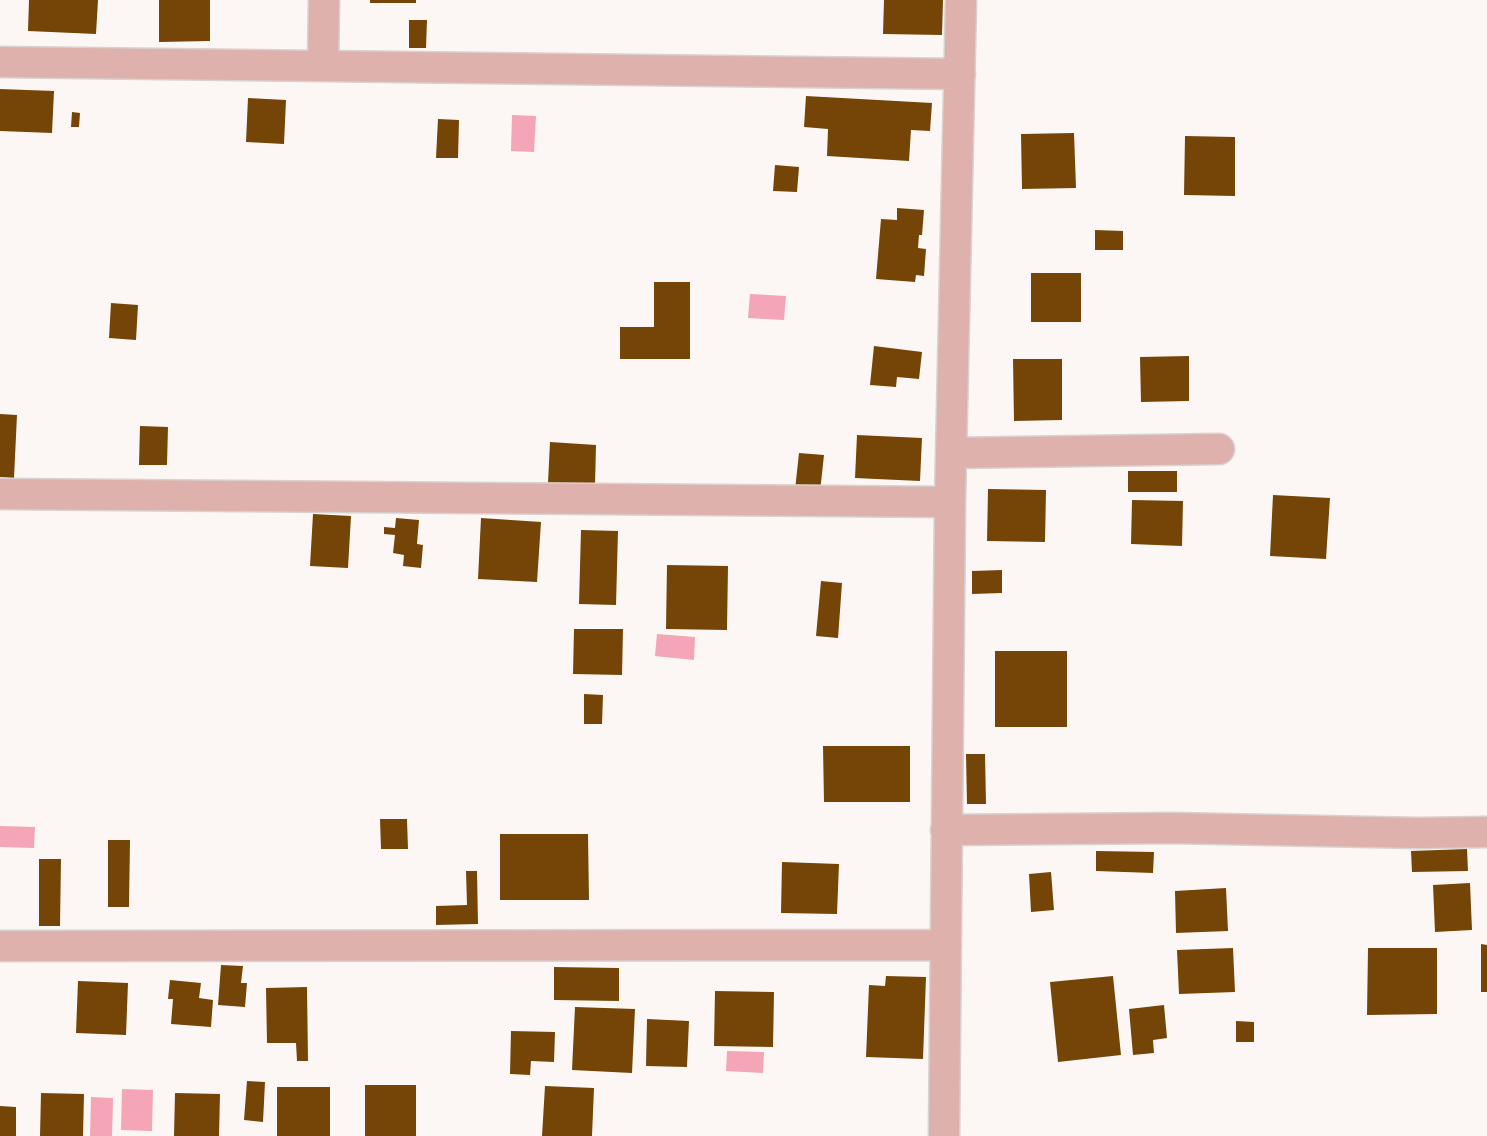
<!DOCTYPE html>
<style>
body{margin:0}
canvas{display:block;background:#fcf7f5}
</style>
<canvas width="1487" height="1136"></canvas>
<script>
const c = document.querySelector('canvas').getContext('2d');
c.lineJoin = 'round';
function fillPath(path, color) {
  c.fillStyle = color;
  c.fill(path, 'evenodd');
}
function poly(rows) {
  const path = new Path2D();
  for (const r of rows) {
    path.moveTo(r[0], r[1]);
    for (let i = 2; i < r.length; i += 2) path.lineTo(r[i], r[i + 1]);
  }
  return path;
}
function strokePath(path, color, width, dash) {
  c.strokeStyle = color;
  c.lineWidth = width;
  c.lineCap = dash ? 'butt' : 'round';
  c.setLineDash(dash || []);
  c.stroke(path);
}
const water = poly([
 [512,115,536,116,534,152,511,151],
 [750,294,786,296,784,320,748,318],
 [657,634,695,637,694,660,655,656],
 [0,826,35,827,34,848,0,847],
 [727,1051,764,1052,763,1073,726,1071],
 [122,1089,153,1090,152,1131,121,1130],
 [91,1097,113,1098,112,1136,90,1136]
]);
const building = poly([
 [29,0,98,0,96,34,28,31],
 [159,0,210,0,210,41,159,42],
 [370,0,416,0,416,3,370,3],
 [884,0,943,0,942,35,883,34],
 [409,20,427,20,426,48,409,48],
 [0,89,54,91,52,133,0,131],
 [806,96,932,103,930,131,911,130,909,161,827,156,828,129,804,127],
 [248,98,286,100,284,144,246,142],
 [72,112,80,113,79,127,71,127],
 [438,119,459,120,458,158,436,158],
 [1074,133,1076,188,1022,189,1021,134],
 [1185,136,1235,137,1235,196,1184,195],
 [775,165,799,167,797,192,773,191],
 [897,208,924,210,922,235,919,235,918,248,926,249,924,276,916,275,915,282,876,279,881,219,897,220],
 [1095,230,1123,231,1123,250,1095,250],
 [1031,273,1081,273,1081,322,1031,322],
 [654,282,690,282,690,359,620,359,620,327,654,327],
 [111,303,138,305,136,340,109,338],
 [874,346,922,352,919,379,897,377,896,387,870,385],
 [1189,356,1189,401,1141,402,1140,357],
 [1013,359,1062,359,1062,420,1014,421],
 [0,414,17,415,14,478,0,477],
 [140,426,168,427,167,465,139,465],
 [857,435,922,438,920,481,855,478],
 [550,442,596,445,595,485,548,483],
 [799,453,824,455,820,492,795,490],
 [1128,471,1177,471,1177,492,1128,492],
 [988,489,1046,490,1045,542,987,541],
 [1273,495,1330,498,1326,559,1270,556],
 [1132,500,1183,501,1182,546,1131,544],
 [313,514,351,516,348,568,310,566],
 [396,518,419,520,417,544,423,545,421,568,403,566,404,555,393,553,395,535,384,534,384,527,395,528],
 [481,518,541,522,537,582,478,579],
 [581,530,618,531,616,605,579,604],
 [667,565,728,566,727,630,666,629],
 [1002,570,1002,593,972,594,972,571],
 [821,581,842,583,838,638,816,636],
 [574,629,623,629,622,675,573,674],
 [995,651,1067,651,1067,727,995,727],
 [584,694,603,695,602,724,584,724],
 [823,746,910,746,910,802,824,802],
 [966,754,985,754,986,804,967,804],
 [380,819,407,819,408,849,381,849],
 [500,834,588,834,589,900,500,900],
 [108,840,130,840,129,907,108,907],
 [1467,849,1468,871,1412,872,1411,851],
 [1096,851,1154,852,1153,873,1096,871],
 [39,859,61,859,60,926,39,926],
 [782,862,839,864,837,914,781,913],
 [466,871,477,871,478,924,436,925,436,906,467,905],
 [1051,872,1054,910,1031,912,1029,874],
 [1470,883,1472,930,1435,932,1433,885],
 [1226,888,1228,931,1176,933,1175,891],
 [1481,944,1487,945,1487,992,1481,992],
 [1233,948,1235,992,1179,994,1177,950],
 [1368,948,1437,948,1437,1014,1367,1015],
 [221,965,243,966,241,983,247,983,245,1007,218,1005],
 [554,967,619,968,619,1001,554,1000],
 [886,976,926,977,923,1059,866,1057,869,985,885,986],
 [1113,976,1121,1055,1058,1062,1050,982],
 [170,980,201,983,199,998,213,1000,211,1027,171,1024,173,999,168,999],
 [78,981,128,983,126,1035,76,1033],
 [307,987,308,1061,297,1061,296,1043,267,1043,266,988],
 [715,991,774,992,773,1047,714,1046],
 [1164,1005,1167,1038,1153,1040,1154,1053,1133,1055,1129,1009],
 [575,1007,635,1009,632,1073,572,1070],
 [647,1019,689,1021,687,1067,646,1066],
 [1236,1021,1254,1022,1254,1042,1236,1042],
 [511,1031,555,1032,554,1062,531,1061,530,1075,510,1074],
 [247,1081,265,1082,263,1122,244,1120],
 [365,1085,416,1085,416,1136,365,1136],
 [545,1086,594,1088,592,1136,542,1136],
 [277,1087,330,1087,330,1136,277,1136],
 [41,1093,84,1094,83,1136,40,1136],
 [175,1093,220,1094,219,1136,174,1136],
 [0,1106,16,1107,16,1136,0,1136]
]);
const street = poly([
 [0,62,960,74],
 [323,65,324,0],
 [951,453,1219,449],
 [0,494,950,502],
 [946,830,1172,828,1419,833,1487,832],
 [0,946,946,945],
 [944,1136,950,502,961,0]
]);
fillPath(water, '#f4a5b6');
fillPath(building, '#744506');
strokePath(street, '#d8d3d0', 33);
strokePath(street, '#deb1ac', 30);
</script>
